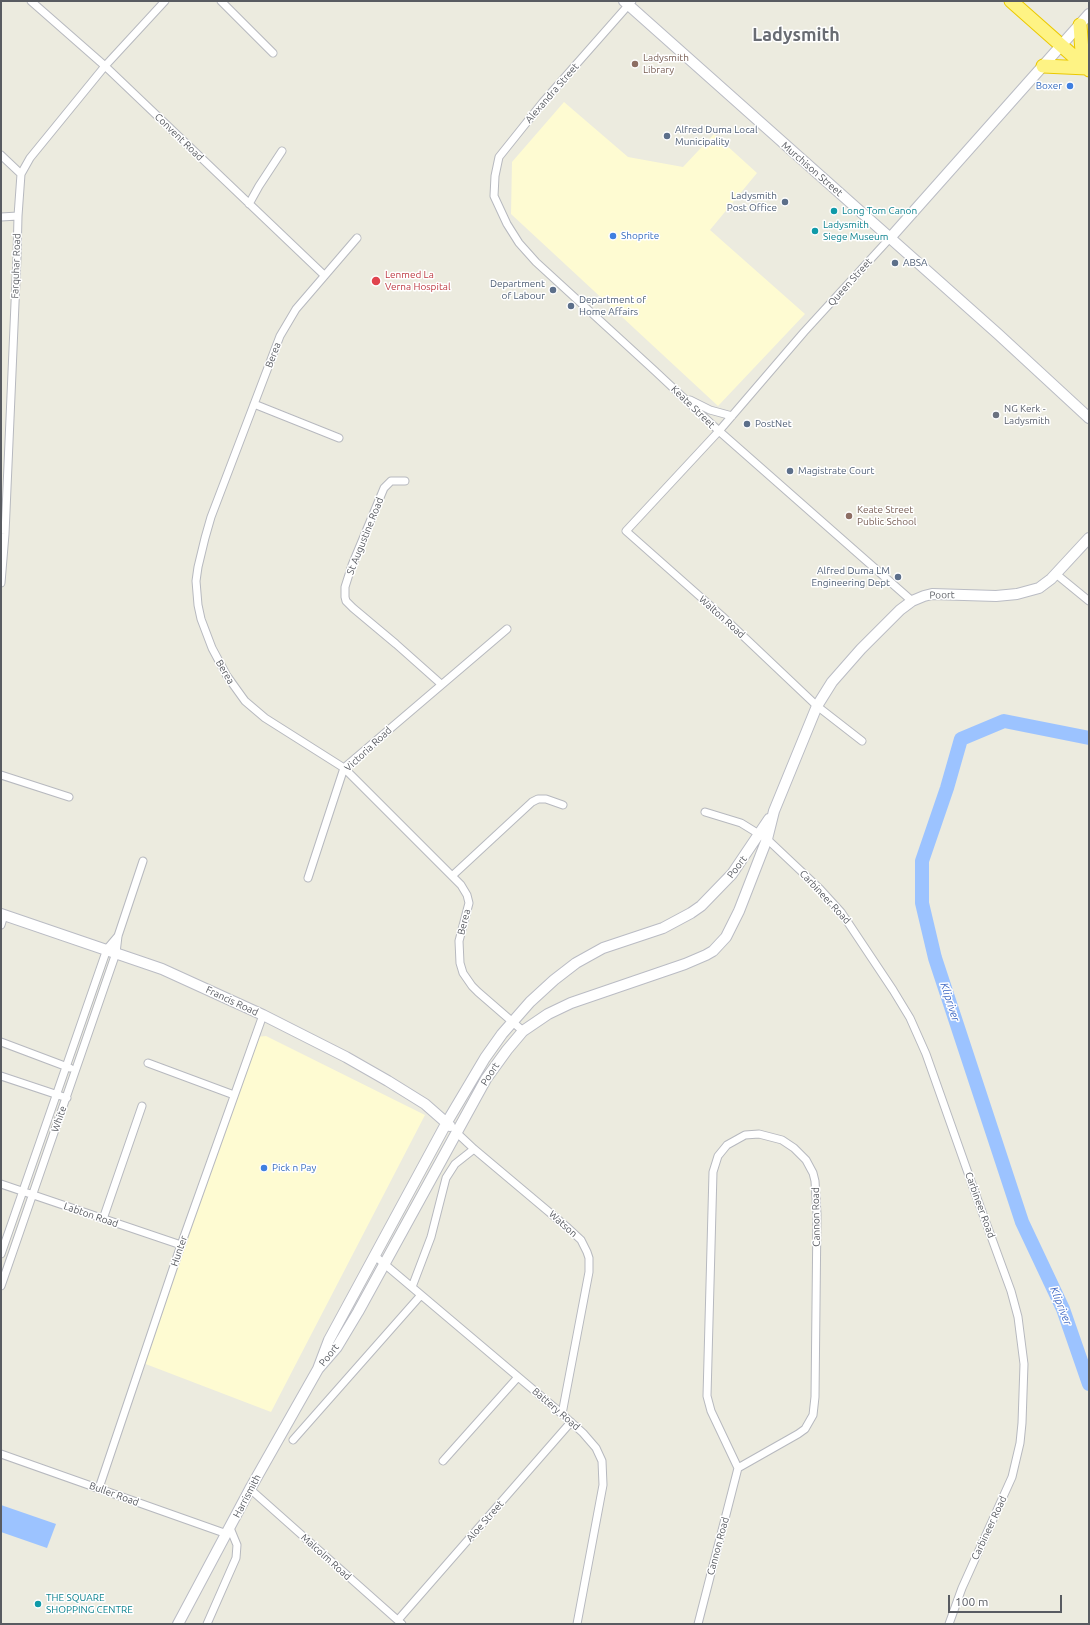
<!DOCTYPE html>
<style>
body{margin:0}
#map{position:relative;width:1090px;height:1625px;overflow:hidden;background:#ecebdf;font-family:Ubuntu,sans-serif}
canvas{display:block}
.frame{position:absolute;inset:0;border:2px solid #585b61;pointer-events:none}
.scale{position:absolute;left:948px;top:1595px;width:114px;height:18px;box-sizing:border-box;border:2px solid #585b61;border-top:0;padding-left:5px;font-size:12px;line-height:14px;white-space:nowrap;color:#585b61;-webkit-text-stroke:3px #fff;paint-order:stroke}
</style>
<div id="map">
<canvas width="1090" height="1625"></canvas>
<div class="frame"></div>
<div class="scale">100 m</div>
</div>
<script>
const c = document.querySelector('canvas').getContext('2d');
c.lineJoin = 'round';
function fillPath(path, color) {
  c.fillStyle = color;
  c.fill(path, 'evenodd');
}
function poly(rows) {
  const path = new Path2D();
  for (const r of rows) {
    path.moveTo(r[0], r[1]);
    for (let i = 2; i < r.length; i += 2) path.lineTo(r[i], r[i + 1]);
  }
  return path;
}
function strokePath(path, color, width, dash) {
  c.strokeStyle = color;
  c.lineWidth = width;
  c.lineCap = dash ? 'butt' : 'round';
  c.setLineDash(dash || []);
  c.stroke(path);
}
function drawText(font, color, halo, rows, align = 'center') {
  c.font = font + ' Ubuntu,sans-serif';
  c.lineWidth = 3;
  c.setLineDash([]);
  c.textBaseline = 'middle';
  c.strokeStyle = halo;
  c.fillStyle = color;
  for (const [text, x, y, turn = 0] of rows) {
    c.save();
    c.translate(x, y);
    c.rotate((+turn || 0) * Math.PI / 180);
    c.textAlign = isNaN(turn) ? turn : align;
    if (halo) c.strokeText(text, 0, 0);
    c.fillText(text, 0, 0);
    c.restore();
  }
}
const commercial = poly([
 [564,102,628,157,683,167,714,134,757,173,710,230,805,314,718,406,511,214,512,162],
 [266,1036,425,1115,271,1412,143,1363,256,1037]
]);
const water = poly([
 [1,1505,56,1524,47,1548,1,1532]
]);
const river = poly([
 [1089,738,1004,721,961,739,947,788,922,861,922,903,935,958,1022,1222,1063,1309,1089,1384]
]);
const street = poly([
 [31,1,105,66,324,275],
 [221,1,273,53],
 [632,1,543,102,499,157,495,176,494,196,507,224,519,243,536,262,655,371,719,431,912,601],
 [1,155,21,174],
 [249,204,259,186,282,151],
 [1,217,18,216],
 [357,238,296,309,280,336,211,517,205,538,198,567,196,581,198,605,201,619,212,648,227,676,245,701,265,718,344,768,461,885,467,895,469,903,459,941,460,963,463,973,472,986,478,992,523,1031],
 [690,400,710,410,732,416],
 [254,404,339,438],
 [405,481,391,481,384,488,352,565,345,587,345,597,346,601,353,608,396,644,441,684],
 [1056,574,1089,601],
 [1,583,5,534,17,257,18,216,21,174,30,158,105,66,165,1],
 [862,741,817,706,722,616,626,531,719,431,804,332,890,238],
 [1,775,69,797],
 [705,812,741,823,767,839,820,889,841,912,893,990,910,1018,926,1054,973,1187,1011,1291,1018,1317,1024,1364,1022,1423,1020,1443,1012,1477,962,1588,949,1624],
 [452,876,532,802,538,799,546,799,563,805],
 [308,878,344,768,507,629],
 [1,925,4,915],
 [1,1042,70,1068],
 [148,1063,234,1095],
 [1,1076,67,1098],
 [456,1132,474,1149,568,1228,581,1240,587,1252,589,1258,589,1272,562,1414],
 [1,1184,181,1245],
 [103,1219,142,1106],
 [1,1254,107,949,118,936],
 [375,1256,562,1414,583,1433,596,1448,602,1461,603,1485,577,1624],
 [1,1286,116,953,118,936,143,861],
 [412,1287,431,1237,446,1178,455,1164,474,1149],
 [293,1440,421,1295],
 [1,1454,227,1534],
 [443,1461,518,1377],
 [99,1488,181,1245,263,1015],
 [250,1489,402,1624],
 [398,1620,571,1422],
 [207,1624,236,1558,237,1545,230,1528],
 [698,1624,738,1468,711,1411,707,1396,713,1172,718,1156,727,1145,745,1135,759,1134,782,1140,794,1148,806,1160,813,1173,815,1181,817,1214,815,1397,813,1415,805,1429,798,1434,738,1468]
]);
const secondary = poly([
 [624,1,998,334,1089,418],
 [890,238,1089,14],
 [1,914,162,969,263,1015,346,1057,388,1081,425,1104,450,1126],
 [318,1369,337,1347,358,1312,486,1079,507,1050,523,1031,548,1014,571,1003,685,964,706,955,713,951,726,937,739,911,767,839,774,811,817,706,832,682,861,649,900,610,912,601,924,596,932,594,996,596,1017,594,1039,588,1051,579,1089,538],
 [178,1624,250,1489,318,1369,329,1340,447,1122,485,1058,502,1034,530,1002,554,980,576,963,603,948,663,928,691,913,701,906,732,874,769,819]
]);
const highway = poly([
 [1011,1,1089,70],
 [1080,25,1083,65],
 [1043,66,1087,68]
]);
const markers = [
 [635,64,4,"#8d6e63"],
 [1070,86,4,"#3f7fe0"],
 [667,136,4,"#5c6f8a"],
 [785,202,4,"#5c6f8a"],
 [834,211,4,"#0f9aa8"],
 [815,231,4,"#0f9aa8"],
 [613,236,4,"#3f7fe0"],
 [895,263,4,"#5c6f8a"],
 [376,281,5,"#e0444e"],
 [553,290,4,"#5c6f8a"],
 [571,306,4,"#5c6f8a"],
 [996,415,4,"#6b7280"],
 [747,424,4,"#5c6f8a"],
 [790,471,4,"#5c6f8a"],
 [849,516,4,"#8d6e63"],
 [898,577,4,"#5c6f8a"],
 [264,1168,4,"#3f7fe0"],
 [38,1604,4,"#0f9aa8"]
];
const educationNames = [
 ["Ladysmith",643,58],
 ["Library",643,70],
 ["Keate Street",857,510],
 ["Public School",857,522]
];
const shopNames = [
 ["Boxer",1062,86,"right"],
 ["Shoprite",621,236],
 ["Pick n Pay",272,1168]
];
const streetNames = [
 ["Alexandra Street",552,93,-49],
 ["Convent Road",179,137,44],
 ["Murchison Street",812,169,41],
 ["Farquhar Road",16,266,-88],
 ["Queen Street",850,282,-48],
 ["Berea",273,355,-69],
 ["Keate Street",693,407,44],
 ["St Augustine Road",365,536,-68],
 ["Poort",942,595,-1],
 ["Walton Road",722,617,42],
 ["Berea",225,672,60],
 ["Victoria Road",368,749,-43],
 ["Poort",737,867,-53],
 ["Carbineer Road",825,897,47],
 ["Berea",464,922,-76],
 ["Francis Road",232,1001,25],
 ["Poort",490,1074,-57],
 ["White",59,1119,-71],
 ["Carbineer Road",980,1205,70],
 ["Labton Road",91,1215,19],
 ["Cannon Road",816,1217,-91],
 ["Watson",563,1224,42],
 ["Hunter",179,1251,-71],
 ["Poort",329,1355,-52],
 ["Battery Road",556,1409,41],
 ["Buller Road",114,1494,20],
 ["Harrismith",247,1496,-62],
 ["Aloe Street",485,1521,-49],
 ["Carbineer Road",989,1528,-65],
 ["Cannon Road",718,1546,-75],
 ["Malcolm Road",326,1557,42]
];
const serviceNames = [
 ["Alfred Duma Local",675,130],
 ["Municipality",675,142],
 ["Ladysmith",777,196,"right"],
 ["Post Office",777,208,"right"],
 ["ABSA",903,263],
 ["Department",545,284,"right"],
 ["of Labour",545,296,"right"],
 ["Department of",579,300],
 ["Home Affairs",579,312],
 ["PostNet",755,424],
 ["Magistrate Court",798,471],
 ["Alfred Duma LM",890,571,"right"],
 ["Engineering Dept",890,583,"right"]
];
const cultureNames = [
 ["Long Tom Canon",842,211],
 ["Ladysmith",823,225],
 ["Siege Museum",823,237],
 ["THE SQUARE",46,1598],
 ["SHOPPING CENTRE",46,1610]
];
const healthNames = [
 ["Lenmed La",385,275],
 ["Verna Hospital",385,287]
];
const worshipNames = [
 ["NG Kerk -",1004,409],
 ["Ladysmith",1004,421]
];
const waterNames = [
 ["Klipriver",950,1002,72],
 ["Klipriver",1061,1306,68]
];
const townNames = [
 ["Ladysmith",796,35]
];
fillPath(commercial, '#fefbd2');
fillPath(water, '#9cc3ff');
strokePath(river, '#9cc3ff', 14);
strokePath(street, '#b7b9bf', 9);
strokePath(secondary, '#babcc4', 12);
strokePath(highway, '#ebc900', 15);
strokePath(street, '#fff', 7);
strokePath(secondary, '#fff', 10);
strokePath(highway, '#fef384', 13);
for (const [x, y, r, color] of markers) {
  const dot = new Path2D();
  dot.arc(x, y, r, 0, 2 * Math.PI);
  c.fillStyle = color;
  c.fill(dot);
  strokePath(dot, '#fff', 1.5);
}
drawText('10px', '#785e54', '#fff', educationNames, 'left');
drawText('10px', '#366cbe', '#fff', shopNames, 'left');
drawText('10px', '#585b61', '#fff', streetNames);
drawText('10px', '#4e5e75', '#fff', serviceNames, 'left');
drawText('10px', '#0d838f', '#fff', cultureNames, 'left');
drawText('10px', '#be3a42', '#fff', healthNames, 'left');
drawText('10px', '#5b616d', '#fff', worshipNames, 'left');
drawText('italic 11px', '#3e68c3', '#fff', waterNames);
drawText('bold 18px', '#696c73', '#fff', townNames);
</script>
